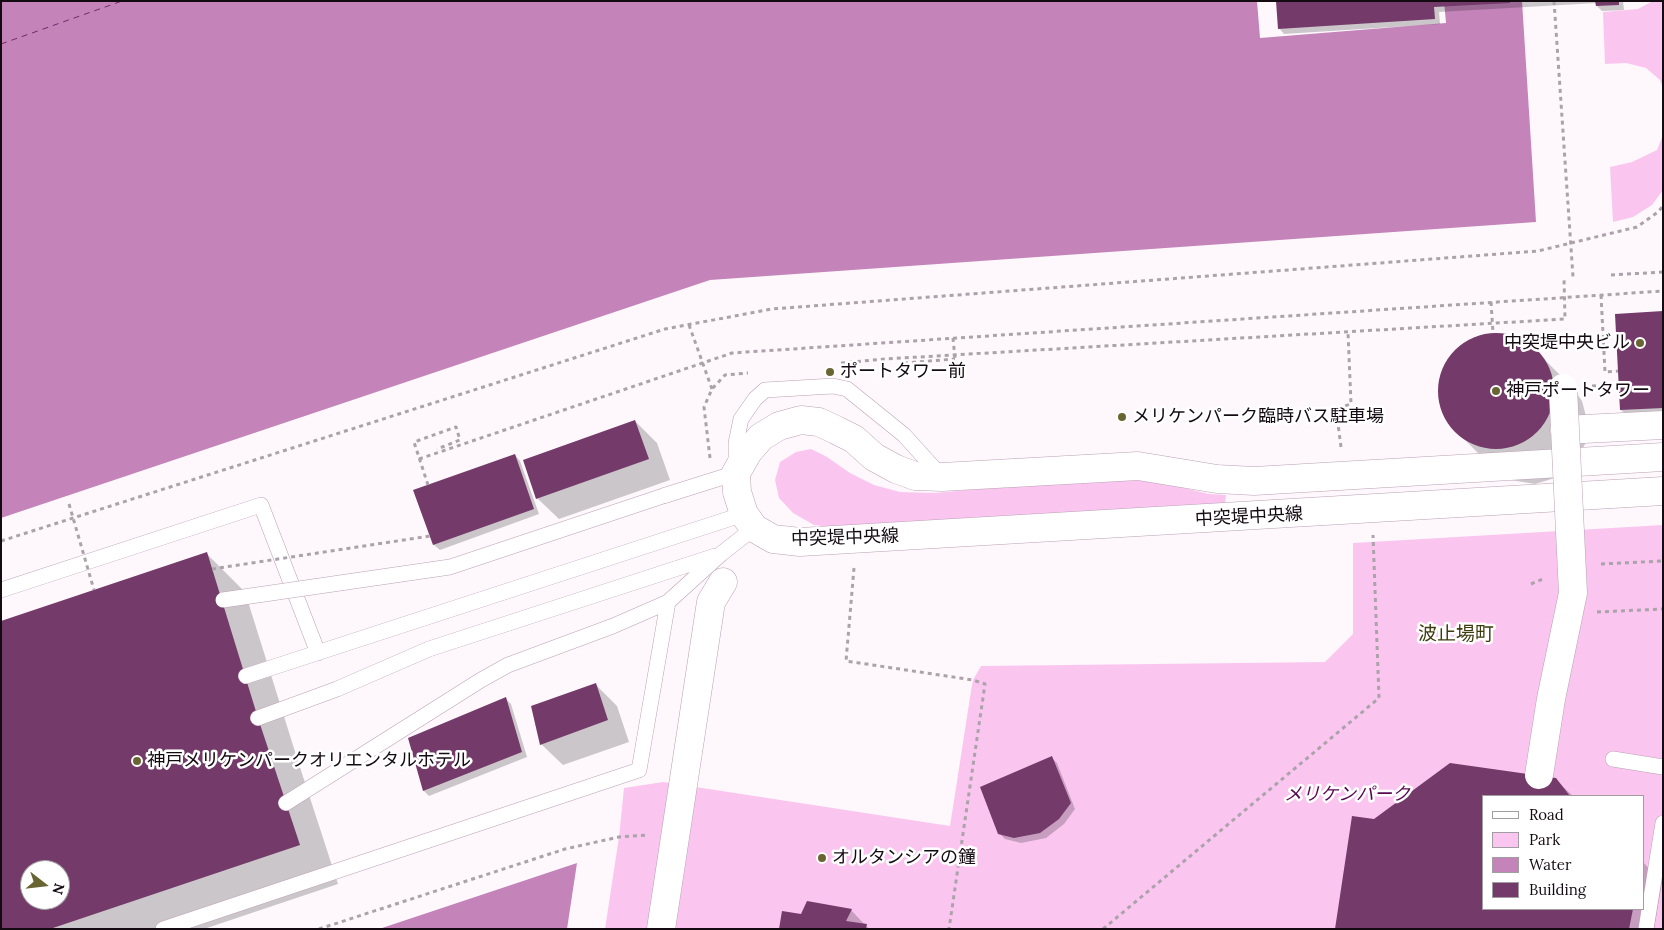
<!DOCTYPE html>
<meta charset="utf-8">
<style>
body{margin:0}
#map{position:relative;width:1664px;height:930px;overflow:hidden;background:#fef8fc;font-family:Lora,serif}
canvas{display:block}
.frame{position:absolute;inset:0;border:2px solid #140a12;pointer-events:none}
.legend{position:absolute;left:1482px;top:795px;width:162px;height:115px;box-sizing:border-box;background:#fff;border:1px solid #a19da0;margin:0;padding:6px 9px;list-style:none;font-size:15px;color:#140a12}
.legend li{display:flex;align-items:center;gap:10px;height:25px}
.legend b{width:25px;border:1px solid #a19da0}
.north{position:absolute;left:20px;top:860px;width:50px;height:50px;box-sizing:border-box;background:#fff;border:1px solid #a19da0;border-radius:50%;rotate:106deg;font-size:14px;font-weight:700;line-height:20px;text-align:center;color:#140a12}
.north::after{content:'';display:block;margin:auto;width:18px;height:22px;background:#696532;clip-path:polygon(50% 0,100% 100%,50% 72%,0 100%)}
</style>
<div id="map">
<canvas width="1664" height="930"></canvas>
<div class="frame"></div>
<ul class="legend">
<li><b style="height:6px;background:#fff"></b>Road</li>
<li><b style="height:14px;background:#fac6f0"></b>Park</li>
<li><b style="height:14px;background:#c484b9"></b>Water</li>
<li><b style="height:14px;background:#733a6a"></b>Building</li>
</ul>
<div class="north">N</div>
</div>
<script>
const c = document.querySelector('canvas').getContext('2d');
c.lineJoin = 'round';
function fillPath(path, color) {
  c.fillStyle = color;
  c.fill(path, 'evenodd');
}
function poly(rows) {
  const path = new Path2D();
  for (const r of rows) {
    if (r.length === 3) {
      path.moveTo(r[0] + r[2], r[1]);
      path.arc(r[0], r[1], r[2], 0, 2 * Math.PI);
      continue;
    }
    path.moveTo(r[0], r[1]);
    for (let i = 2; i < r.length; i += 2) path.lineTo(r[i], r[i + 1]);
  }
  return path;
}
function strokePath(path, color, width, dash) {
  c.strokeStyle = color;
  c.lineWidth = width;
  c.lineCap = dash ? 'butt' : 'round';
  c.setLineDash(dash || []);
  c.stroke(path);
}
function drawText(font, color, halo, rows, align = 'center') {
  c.font = font + ' Lora,"Noto Sans JP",serif';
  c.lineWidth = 5;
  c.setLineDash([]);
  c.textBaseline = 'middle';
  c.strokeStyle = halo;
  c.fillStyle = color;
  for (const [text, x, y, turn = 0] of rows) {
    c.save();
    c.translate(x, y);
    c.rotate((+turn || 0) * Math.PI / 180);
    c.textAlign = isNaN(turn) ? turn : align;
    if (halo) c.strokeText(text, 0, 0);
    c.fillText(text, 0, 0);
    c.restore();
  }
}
const green = poly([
 [1653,1,1663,1,1663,88,1660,80,1646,68,1626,63,1605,64,1603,12,1638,9],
 [1663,135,1663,190,1652,205,1633,217,1613,222,1610,167,1632,162,1657,150],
 [811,449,827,457,850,473,874,485,900,492,935,493,1109,477,1141,478,1209,494,1226,495,1225,504,840,528,814,525,793,513,779,498,775,480,780,462,796,452],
 [1663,525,1662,929,605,929,619,837,624,788,663,782,950,826,971,691,973,680,981,666,1325,662,1353,634,1353,543],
 [1483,796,1643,796,1643,909,1483,909]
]);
const water = poly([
 [1,1,1522,1,1536,222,710,280,1,518],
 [577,863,567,929,379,929]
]);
const pier = poly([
 [1257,1,1444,1,1446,23,1260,38]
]);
const shadow = poly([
 [1277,1,1623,1,1624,10,1602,11,1597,6,1597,3,1439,12,1440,24,1284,34,1279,28],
 [1663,313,1663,438,1650,438,1621,410],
 [1493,334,1517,338,1537,352,1573,388,1582,401,1588,424,1587,440,1576,462,1558,477,1535,484,1511,480,1491,466,1455,430,1446,417,1439,394,1441,378,1447,363,1457,350,1470,341,1485,335],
 [635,421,657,443,670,480,559,519,537,498],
 [515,455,520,461,539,514,440,550,434,545,415,491],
 [207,554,245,592,297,758,338,884,204,929,1,929,1,623],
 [30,870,60,870,60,900,30,900],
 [595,684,617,706,629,742,563,765,541,744],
 [506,699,511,704,527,757,429,796,424,791,409,738],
 [1052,758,1057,763,1075,809,1064,824,1046,838,1021,843,1005,839,999,833],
 [1555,779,1573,796,1483,796,1483,909,1643,909,1643,862,1662,882,1654,929,1337,929,1374,821],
 [851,910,869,929,780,929,802,915]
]);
const ferry = poly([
 [1,44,122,1]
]);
const building = poly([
 [1276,1,1510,1,1510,3,1434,7,1435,19,1278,29],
 [1595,1,1619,1,1619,5,1596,6],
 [1663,311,1663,408,1620,410,1615,314],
 [1496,391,58],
 [635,420,649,459,536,499,523,460],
 [515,454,534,509,433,545,413,490],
 [207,552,258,718,300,845,50,929,1,929,1,621],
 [30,870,60,870,60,900,30,900],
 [596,683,608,720,540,745,531,706],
 [506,697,522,752,423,791,408,738],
 [1052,756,1071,803,1059,819,1040,833,1014,838,998,834,980,787],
 [1450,763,1556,778,1570,796,1483,796,1483,909,1633,909,1629,929,1335,929,1352,816,1374,819],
 [807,901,852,909,846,921,867,924,866,929,779,929,782,911,801,914]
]);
const path = poly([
 [1554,1,1573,277],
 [1611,275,1663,272],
 [1601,295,1605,372,1618,371],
 [689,325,712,389],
 [841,363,885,359,1565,319,1564,278],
 [904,363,955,359],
 [1592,386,1619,384],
 [1341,447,1336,409,1351,404,1348,332],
 [710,458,704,407,712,389,725,375,748,373],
 [428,485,414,442,456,427,460,440,437,449],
 [1,541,665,329,772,309,1538,251,1637,227,1658,212,1663,206],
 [1601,564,1663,561],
 [854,568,846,661,973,680,985,684,949,929],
 [1531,584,1545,578],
 [1597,612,1663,609],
 [319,929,565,849,619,837,647,835],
 [1103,929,1379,698,1373,535]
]);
const lane = poly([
 [663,496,736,473,736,443,741,419,755,399,765,390,833,386,847,389,904,435,942,477],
 [1,590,261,505,318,653],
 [246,676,744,514],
 [258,718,337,689,429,649,715,556],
 [1613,759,1663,767],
 [286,803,481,680,508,665,613,626,668,602,721,554,754,528],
 [163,929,639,770,668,602],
 [1646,929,1663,823]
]);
const street = poly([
 [1564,430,1663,425],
 [736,473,737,492,744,514,754,528,773,539,800,542,1663,491],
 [661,929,711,602,723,582]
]);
const secondary = poly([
 [736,473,748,452,761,437,779,426,801,420,819,422,836,430,854,439,874,457,896,469,915,476,942,477,1138,466,1217,479,1254,481,1663,457]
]);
const pathBridge = poly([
 [1491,302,1493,333],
 [953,338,955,359],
 [419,459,732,353,1663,291],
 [69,504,94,590],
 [212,569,430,536]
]);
const laneBridge = poly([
 [223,600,450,567,663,496]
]);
const streetBridge = poly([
 [1539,775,1551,699,1573,593,1563,388]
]);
const markers = [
 [1640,343,5,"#696532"],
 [830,372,5,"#696532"],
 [1496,391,5,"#696532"],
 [1122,417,5,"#696532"],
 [137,761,5,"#696532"],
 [822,858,5,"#696532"]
];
const poiNames = [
 ["中突堤中央ビル",1630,343,"right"],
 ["ポートタワー前",840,372],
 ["神戸ポートタワー",1506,391],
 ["メリケンパーク臨時バス駐車場",1132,417],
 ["神戸メリケンパークオリエンタルホテル",147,761],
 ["オルタンシアの鐘",832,858]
];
const streetNames = [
 ["中突堤中央線",1249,517,-3],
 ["中突堤中央線",845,538,-2]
];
const parkNames = [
 ["メリケンパーク",1347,795]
];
const neighbourhoodNames = [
 ["波止場町",1456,635]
];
fillPath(green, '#fac6f0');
fillPath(water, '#c484b9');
fillPath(pier, '#fef8fc');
fillPath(shadow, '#0003');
strokePath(ferry, '#74296a', 1, [6, 5]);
fillPath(building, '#733a6a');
strokePath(lane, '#bba0b5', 16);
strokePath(street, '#bba0b5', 29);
strokePath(secondary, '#bba0b5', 29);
strokePath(path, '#aba3a9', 3, [4, 4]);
strokePath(lane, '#fff', 15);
strokePath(street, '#fff', 28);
strokePath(secondary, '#fff', 28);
strokePath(laneBridge, '#bba0b5', 16, []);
strokePath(streetBridge, '#bba0b5', 29, []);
strokePath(pathBridge, '#aba3a9', 3, [4, 4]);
strokePath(laneBridge, '#fff', 15);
strokePath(streetBridge, '#fff', 28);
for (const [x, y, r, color] of markers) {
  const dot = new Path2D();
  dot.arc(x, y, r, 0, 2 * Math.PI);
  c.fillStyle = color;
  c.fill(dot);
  strokePath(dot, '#fff', 2);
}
drawText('18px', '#140a12', '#fff', poiNames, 'left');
drawText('18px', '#140a12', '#fff', streetNames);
drawText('italic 18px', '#57084f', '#fff', parkNames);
drawText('19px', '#3f3b11', '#fff', neighbourhoodNames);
</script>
